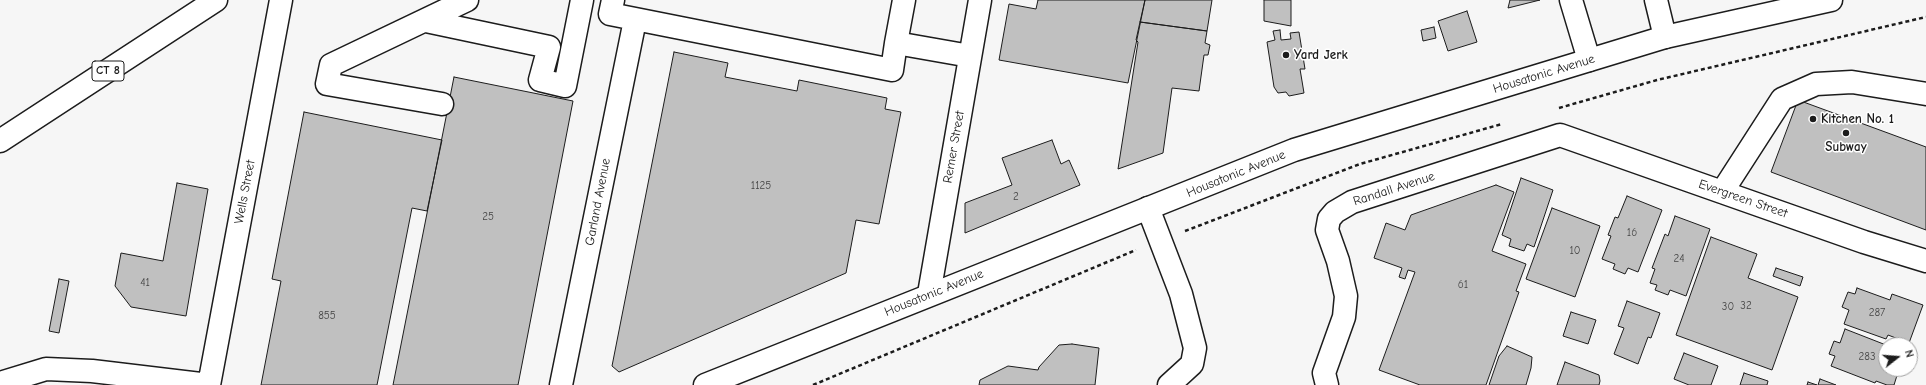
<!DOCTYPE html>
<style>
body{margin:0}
#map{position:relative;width:1926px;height:385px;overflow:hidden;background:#f6f6f6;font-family:"Comic Neue",sans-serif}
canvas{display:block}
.north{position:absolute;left:1878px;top:337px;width:40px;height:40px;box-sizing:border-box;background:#fff;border:1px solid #a4a4a4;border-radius:50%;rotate:73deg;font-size:11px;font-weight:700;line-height:16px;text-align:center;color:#1c1c1c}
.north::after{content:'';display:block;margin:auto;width:14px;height:18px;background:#1c1c1c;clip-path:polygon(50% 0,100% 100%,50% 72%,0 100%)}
</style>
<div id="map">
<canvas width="1926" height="385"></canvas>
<div class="north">N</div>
</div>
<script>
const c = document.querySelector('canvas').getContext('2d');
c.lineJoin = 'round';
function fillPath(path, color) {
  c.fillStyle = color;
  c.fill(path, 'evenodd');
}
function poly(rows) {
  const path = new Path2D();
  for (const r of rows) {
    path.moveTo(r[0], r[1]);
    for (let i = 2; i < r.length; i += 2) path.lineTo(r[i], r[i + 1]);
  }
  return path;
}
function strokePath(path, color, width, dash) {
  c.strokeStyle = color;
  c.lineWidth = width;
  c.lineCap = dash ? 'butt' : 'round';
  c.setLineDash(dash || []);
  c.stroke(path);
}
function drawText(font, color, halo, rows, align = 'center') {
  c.font = font + ' "Comic Neue",sans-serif';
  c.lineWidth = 3;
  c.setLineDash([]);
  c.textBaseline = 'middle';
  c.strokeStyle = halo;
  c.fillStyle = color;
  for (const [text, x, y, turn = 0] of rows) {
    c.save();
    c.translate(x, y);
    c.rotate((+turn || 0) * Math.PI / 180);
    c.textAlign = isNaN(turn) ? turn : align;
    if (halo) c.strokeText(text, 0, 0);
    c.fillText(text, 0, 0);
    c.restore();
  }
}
const building = poly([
 [1038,0,1145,0,1128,83,999,60,1009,4,1036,9,1038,0],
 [1145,0,1212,0,1207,31,1140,22,1145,0],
 [1264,0,1291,0,1291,26,1264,21,1264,0],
 [1510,0,1540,0,1508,8,1510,0],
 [1467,11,1477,42,1448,51,1438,21,1467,11],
 [1140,22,1207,31,1205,43,1210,45,1208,55,1204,55,1199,91,1172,88,1163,153,1118,169,1138,42,1136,40,1140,22],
 [1434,27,1436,38,1423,41,1421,30,1434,27],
 [1280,30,1281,40,1291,39,1290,33,1299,32,1305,69,1300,69,1304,93,1289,96,1286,92,1278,93,1274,87,1267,42,1275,40,1273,31,1280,30],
 [674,52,728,63,725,77,797,91,799,80,887,98,885,109,901,112,879,224,856,220,846,273,619,372,612,366,674,52],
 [454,77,573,101,518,385,393,385,454,77],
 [1798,100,1926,147,1926,230,1771,172,1798,100],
 [304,112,442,140,427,211,412,208,377,385,261,385,281,281,272,279,304,112],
 [1052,140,1061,164,1069,160,1080,185,965,233,965,203,1012,185,1002,158,1052,140],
 [1521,178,1553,190,1534,247,1527,244,1524,251,1509,246,1511,239,1502,235,1521,178],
 [177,183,208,189,186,316,131,307,115,286,121,253,163,261,177,183],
 [1496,185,1514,192,1492,251,1526,264,1516,291,1519,292,1486,385,1420,385,1379,370,1415,272,1408,270,1405,279,1399,277,1402,268,1374,258,1386,223,1405,230,1411,215,1496,185],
 [1627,196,1662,210,1638,272,1628,268,1625,274,1613,269,1615,264,1602,259,1611,236,1608,235,1615,217,1618,218,1627,196],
 [1552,208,1600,226,1575,297,1526,279,1552,208],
 [1675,216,1710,229,1686,296,1670,290,1668,295,1655,290,1657,285,1650,283,1655,269,1652,268,1665,234,1668,236,1675,216],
 [1711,237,1757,254,1748,278,1798,297,1772,370,1676,335,1711,237],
 [1776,268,1803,277,1800,286,1773,276,1776,268],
 [59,279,69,281,59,333,49,331,59,279],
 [1857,288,1890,300,1892,294,1923,305,1909,343,1888,335,1886,339,1844,324,1849,310,1842,307,1848,292,1855,294,1857,288],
 [1627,301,1660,313,1651,338,1648,337,1638,364,1614,354,1624,328,1618,326,1627,301],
 [1571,312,1596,320,1588,344,1563,336,1571,312],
 [1845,329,1886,345,1886,369,1899,369,1894,385,1887,385,1876,381,1875,383,1831,366,1835,356,1829,354,1834,341,1840,343,1845,329],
 [1072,344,1099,348,1095,385,979,385,980,380,1008,366,1038,370,1039,367,1059,345,1072,344],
 [1507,346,1532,357,1531,368,1526,385,1489,385,1499,356,1507,346],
 [1684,353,1718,366,1711,385,1689,385,1674,379,1684,353],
 [1565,362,1599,375,1600,381,1599,385,1557,385,1565,362],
 [1744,373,1768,381,1767,385,1740,385,1744,373],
 [1820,379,1836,385,1818,385,1820,379],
 [1808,382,1817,385,1807,385,1808,382]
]);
const path = poly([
 [1559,108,1657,80,1926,17],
 [1185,231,1360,164,1502,124],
 [813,385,1136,250]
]);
const minor = poly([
 [613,0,610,14,892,70,896,43,970,56],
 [1571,0,1589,60],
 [1656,0,1665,37],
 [426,21,549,47,540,80,565,86,582,0],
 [896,43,904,0],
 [442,104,327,84,331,65,467,0],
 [1722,192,1782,99,1816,84,1852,82,1926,94],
 [1148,208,1181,294,1195,348,1192,364,1169,385],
 [929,294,980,0],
 [0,383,46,369,92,371,209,385,281,0],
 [561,385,635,20],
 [1327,385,1324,373,1344,317,1346,296,1338,261,1327,230,1329,219,1335,212,1352,202,1560,135,1864,242,1926,261]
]);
const major = poly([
 [705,385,1294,150,1665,37,1831,0]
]);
const highway = poly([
 [0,141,216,0]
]);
const markers = [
 [1286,55,4,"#1c1c1c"],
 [1813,119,4,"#1c1c1c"],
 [1846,133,4,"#1c1c1c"]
];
const numberNames = [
 ["1125",761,186],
 ["2",1016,197],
 ["25",488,217],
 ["16",1632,233],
 ["10",1575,251],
 ["24",1679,259],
 ["41",145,283],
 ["61",1463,285],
 ["32",1746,306],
 ["30",1728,307],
 ["287",1877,313],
 ["855",327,316],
 ["283",1867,357]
];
const shields = [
 [108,71,32]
];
const shieldNames = [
 ["CT 8",108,71]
];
const poiNames = [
 ["Yard Jerk",1294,55],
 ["Kitchen No. 1",1821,119],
 ["Subway",1846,147,"center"]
];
const streetNames = [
 ["Housatonic Avenue",1544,74,-17],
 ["Remer Street",954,147,-80],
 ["Housatonic Avenue",1236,174,-22],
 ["Randall Avenue",1394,189,-18],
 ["Wells Street",245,192,-79],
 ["Evergreen Street",1743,199,19],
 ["Garland Avenue",598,202,-79],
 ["Housatonic Avenue",934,293,-22]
];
fillPath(building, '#c0c0c0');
strokePath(building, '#1c1c1c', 1);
strokePath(minor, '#1c1c1c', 25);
strokePath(major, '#1c1c1c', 25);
strokePath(highway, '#1c1c1c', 25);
strokePath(path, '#1c1c1c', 2.5, [4, 3]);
strokePath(minor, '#fff', 22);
strokePath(major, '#fff', 22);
strokePath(highway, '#fff', 22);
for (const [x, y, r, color] of markers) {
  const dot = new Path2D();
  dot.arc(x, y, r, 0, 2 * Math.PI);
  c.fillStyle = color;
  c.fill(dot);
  strokePath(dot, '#fff', 1.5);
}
drawText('11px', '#454545', null, numberNames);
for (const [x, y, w] of shields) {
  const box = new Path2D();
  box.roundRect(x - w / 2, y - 10, w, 20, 3);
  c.fillStyle = '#fff';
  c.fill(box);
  strokePath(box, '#1c1c1c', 1);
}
drawText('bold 12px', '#1c1c1c', null, shieldNames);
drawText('bold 13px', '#1c1c1c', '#fff', poiNames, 'left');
drawText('13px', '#1c1c1c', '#fff', streetNames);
</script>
